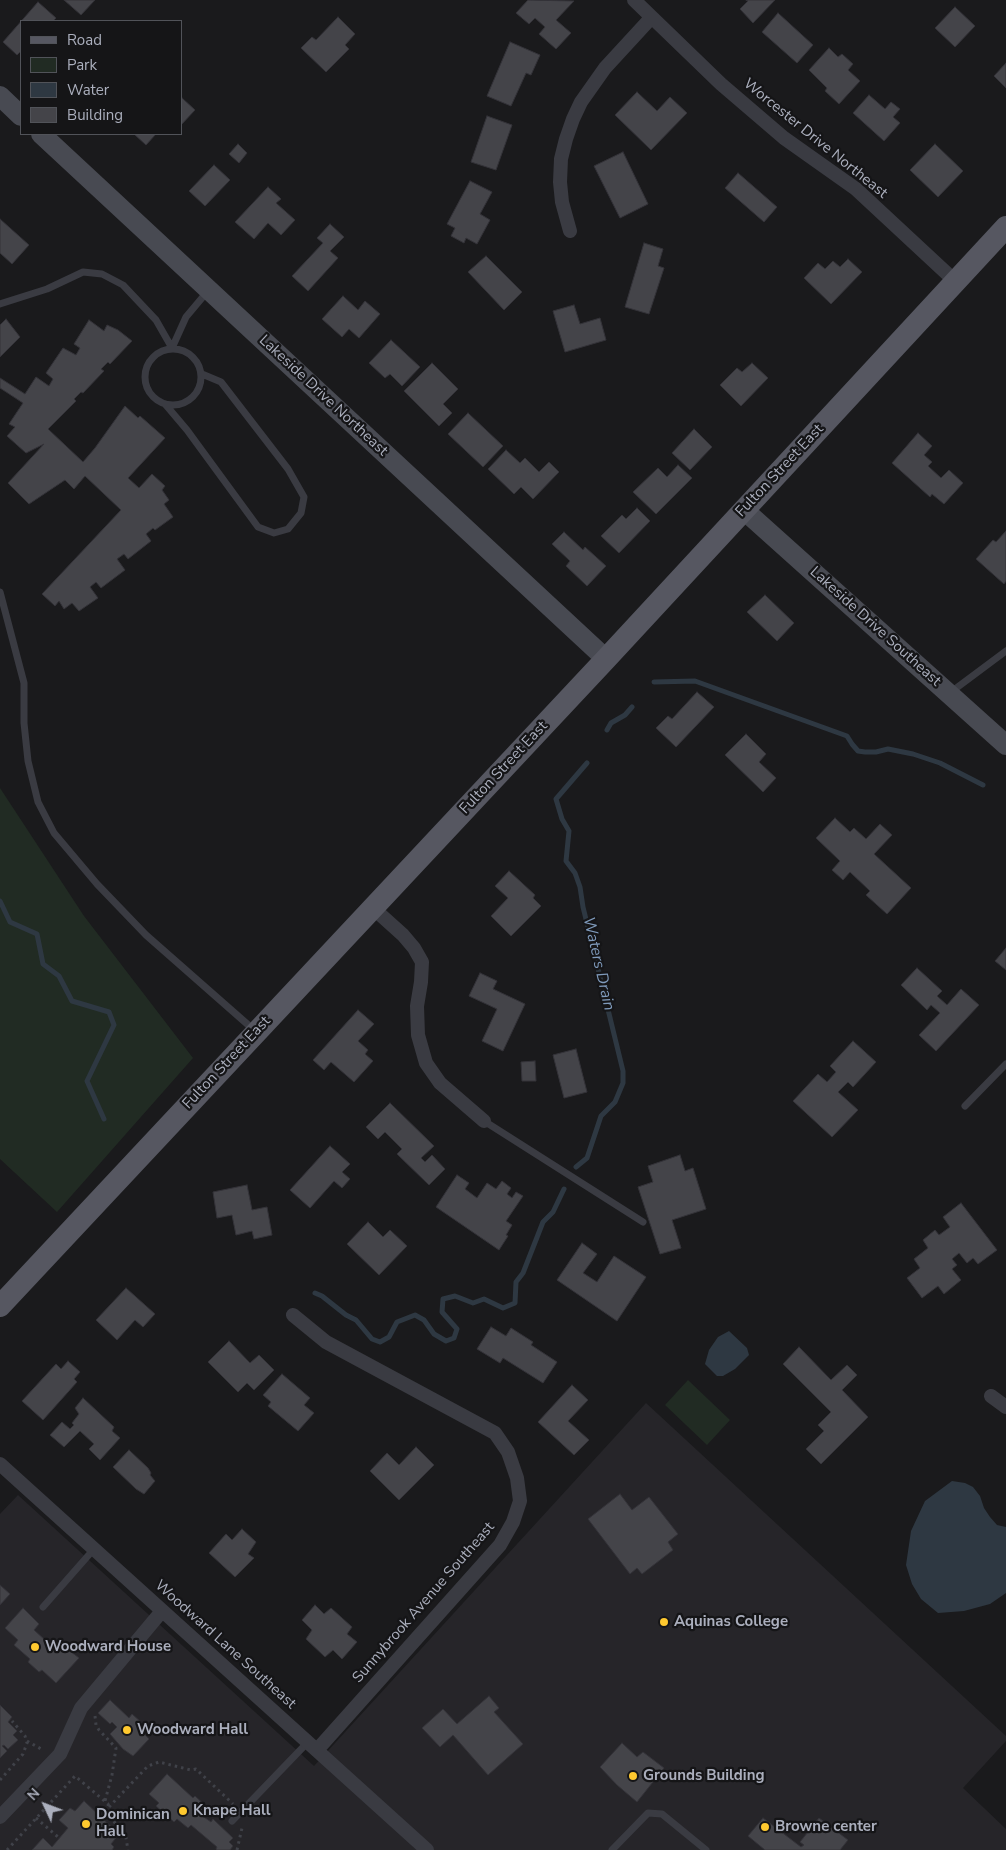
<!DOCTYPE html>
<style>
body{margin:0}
#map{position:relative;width:1006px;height:1850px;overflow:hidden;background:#1a1a1c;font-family:"Nunito Sans",sans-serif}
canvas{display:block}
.legend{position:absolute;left:20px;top:20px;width:162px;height:115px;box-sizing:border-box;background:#151517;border:1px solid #515359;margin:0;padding:6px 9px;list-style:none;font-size:15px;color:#abafbd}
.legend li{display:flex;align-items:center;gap:10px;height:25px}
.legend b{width:25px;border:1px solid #515359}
.north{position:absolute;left:20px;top:1780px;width:50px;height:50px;-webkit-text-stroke:4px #151517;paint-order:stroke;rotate:313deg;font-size:14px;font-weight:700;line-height:20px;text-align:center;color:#abafbd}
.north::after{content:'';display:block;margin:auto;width:18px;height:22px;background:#abafbd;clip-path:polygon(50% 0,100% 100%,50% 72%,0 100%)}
</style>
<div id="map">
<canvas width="1006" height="1850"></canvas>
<ul class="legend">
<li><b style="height:6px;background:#565761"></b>Road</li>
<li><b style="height:14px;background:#212b23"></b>Park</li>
<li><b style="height:14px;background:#2e3842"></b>Water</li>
<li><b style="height:14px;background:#444449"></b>Building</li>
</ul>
<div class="north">N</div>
</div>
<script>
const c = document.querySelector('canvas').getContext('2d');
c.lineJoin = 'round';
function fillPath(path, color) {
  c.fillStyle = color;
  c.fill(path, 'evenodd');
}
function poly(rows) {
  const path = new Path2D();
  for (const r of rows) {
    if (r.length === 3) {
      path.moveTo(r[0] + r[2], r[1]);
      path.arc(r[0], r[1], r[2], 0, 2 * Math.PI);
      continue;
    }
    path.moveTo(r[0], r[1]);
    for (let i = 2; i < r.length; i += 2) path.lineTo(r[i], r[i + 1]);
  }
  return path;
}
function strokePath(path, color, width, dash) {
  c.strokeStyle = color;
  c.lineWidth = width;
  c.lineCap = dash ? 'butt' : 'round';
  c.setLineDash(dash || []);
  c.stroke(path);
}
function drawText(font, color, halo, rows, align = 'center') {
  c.font = font + ' "Nunito Sans",sans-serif';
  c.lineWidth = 4.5;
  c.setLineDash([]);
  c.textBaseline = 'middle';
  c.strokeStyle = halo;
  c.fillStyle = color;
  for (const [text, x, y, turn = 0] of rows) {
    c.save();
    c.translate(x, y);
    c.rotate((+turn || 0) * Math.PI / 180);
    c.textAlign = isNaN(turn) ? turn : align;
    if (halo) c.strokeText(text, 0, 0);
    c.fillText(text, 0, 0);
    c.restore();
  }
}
const built = poly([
 [646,1403,1006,1736,1006,1741,963,1788,1006,1829,1006,1850,0,1850,0,1514,18,1495,314,1766]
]);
const green = poly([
 [0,788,84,916,193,1058,57,1212,0,1159],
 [688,1380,730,1420,707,1445,665,1405]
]);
const water = poly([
 [729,1331,747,1348,749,1355,735,1369,723,1376,717,1376,705,1364,709,1350,718,1337],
 [952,1481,965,1483,973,1487,980,1496,984,1508,990,1517,997,1525,1006,1527,1006,1593,990,1604,964,1611,938,1613,921,1599,912,1584,906,1565,911,1531,925,1501]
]);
const stream = poly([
 [654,682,695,681,847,736,852,744,858,751,865,752,876,752,888,749,913,754,940,763,983,785],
 [607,730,611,723,625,715,632,707],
 [0,901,10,922,37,934,43,964,59,976,72,1001,109,1012,114,1025,87,1081,104,1119],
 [576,1167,587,1158,601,1116,615,1102,623,1083,623,1071,583,907,580,887,575,873,566,861,569,831,562,819,556,799,587,763],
 [315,1293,322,1296,346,1315,356,1320,372,1339,380,1342,389,1337,397,1322,415,1315,424,1320,434,1334,446,1341,454,1338,457,1329,442,1312,443,1299,455,1296,473,1303,484,1299,503,1308,515,1303,516,1282,523,1273,543,1222,553,1212,564,1189]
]);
const building = poly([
 [64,0,95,0,81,15,64,0],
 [528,0,574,1,556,20,571,33,556,49,539,34,545,27,535,18,529,24,516,13,528,0],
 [746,0,775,0,753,23,740,9,748,1,746,0],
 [38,2,56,18,53,21,21,21,21,51,17,55,3,42,38,2],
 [955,7,975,26,955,47,935,28,955,7],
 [778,13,813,45,797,63,762,32,778,13],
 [338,17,355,34,345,45,349,49,326,72,301,48,312,37,316,40,338,17],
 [510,42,540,55,531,75,526,73,511,106,487,96,510,42],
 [829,48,838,57,842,54,853,64,848,70,860,81,839,104,825,91,827,88,809,70,829,48],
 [1006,63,1006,88,994,76,1006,63],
 [637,92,657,111,670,97,687,113,651,150,615,115,637,92],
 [869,95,885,109,891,102,900,109,893,117,900,123,884,141,853,113,869,95],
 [182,98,195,110,181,125,181,99,182,98],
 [487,116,512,125,496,170,471,162,487,116],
 [134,134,156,134,146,145,134,134],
 [238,144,247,153,239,163,229,154,238,144],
 [935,144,963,171,938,197,910,170,935,144],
 [623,152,648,204,620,218,594,166,623,152],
 [214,165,230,180,205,206,189,191,214,165],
 [738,173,777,207,764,222,725,188,738,173],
 [470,181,492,192,480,214,490,220,477,244,466,238,464,243,451,236,455,228,447,224,470,181],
 [268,187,281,199,276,203,295,220,281,235,268,223,254,239,235,222,268,187],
 [0,219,29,245,12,264,0,253,0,219],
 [330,224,344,237,330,251,338,258,308,291,292,276,323,243,317,238,330,224],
 [644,243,663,249,658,266,664,268,649,314,625,307,644,243],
 [486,256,522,292,504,310,468,272,486,256],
 [848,259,862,272,831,304,804,278,818,263,825,269,833,261,840,267,848,259],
 [343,296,358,310,365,301,380,314,359,338,349,329,342,337,322,319,343,296],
 [574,305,580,324,600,318,606,340,565,352,553,311,574,305],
 [6,319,20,337,0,357,0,325,6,319],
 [89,320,104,331,107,325,118,330,132,341,110,364,108,362,101,369,104,371,83,393,81,392,74,399,76,401,48,429,83,462,95,448,125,406,138,418,140,416,165,438,128,478,139,488,152,474,165,486,162,490,169,500,164,504,173,517,155,530,153,528,146,534,151,541,128,559,124,554,117,559,125,570,101,588,96,582,90,587,98,598,79,611,72,603,64,609,59,601,55,606,42,594,121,510,85,476,74,489,65,480,29,504,8,483,44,444,26,453,7,436,15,427,9,424,23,403,0,388,0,378,25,394,36,377,49,386,53,379,46,373,63,348,76,355,80,348,74,344,89,320],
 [391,340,420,367,402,386,390,374,385,378,369,363,391,340],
 [432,363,458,389,443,404,452,413,439,426,404,391,432,363],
 [752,363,768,378,741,406,720,385,737,368,742,372,752,363],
 [468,413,503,446,483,467,448,434,468,413],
 [694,429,712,447,690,470,672,453,694,429],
 [918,433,932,446,924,455,932,462,928,466,941,478,949,470,963,483,944,504,932,494,930,497,892,463,918,433],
 [506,450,520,463,525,458,539,472,549,462,559,472,533,499,521,487,514,494,488,469,506,450],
 [678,465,692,478,656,514,633,492,658,468,667,477,678,465],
 [637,508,650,521,619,553,601,536,622,515,626,519,637,508],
 [1006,531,1006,581,1004,584,976,559,993,540,996,542,1006,531],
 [564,532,583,550,585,547,606,566,587,586,566,566,570,561,552,544,564,532],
 [765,595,794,623,777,641,747,612,765,595],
 [697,692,714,707,676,747,656,728,668,716,672,719,697,692],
 [746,734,766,754,759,762,776,778,763,792,725,755,746,734],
 [835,818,850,832,854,828,866,839,880,824,892,835,874,854,911,888,887,914,866,895,870,891,850,872,843,880,832,870,840,861,816,838,835,818],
 [509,871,535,895,533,898,541,906,511,936,491,916,508,898,495,886,509,871],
 [1006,948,1006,970,995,961,1006,948],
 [917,968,942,991,937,996,947,1005,961,989,979,1005,936,1051,919,1035,940,1013,931,1005,927,1010,901,985,917,968],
 [480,973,497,981,493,989,525,1004,503,1051,482,1041,497,1009,469,996,480,973],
 [358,1010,374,1024,358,1041,368,1050,365,1054,373,1061,354,1082,331,1062,324,1070,313,1060,358,1010],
 [853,1041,876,1062,853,1087,848,1082,838,1092,858,1110,832,1137,793,1101,818,1074,827,1082,836,1072,830,1066,853,1041],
 [576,1049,587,1092,564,1098,553,1055,576,1049],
 [535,1061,536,1081,522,1081,521,1062,535,1061],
 [390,1103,434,1146,421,1158,425,1162,432,1155,445,1169,429,1185,397,1154,402,1149,385,1132,378,1139,366,1127,390,1103],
 [330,1146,350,1164,342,1172,350,1179,342,1188,334,1181,310,1208,290,1190,330,1146],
 [680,1155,685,1171,693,1168,706,1209,672,1220,681,1248,660,1254,638,1187,653,1182,648,1166,680,1155],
 [457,1175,469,1183,465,1189,477,1198,487,1183,496,1189,502,1181,511,1188,507,1194,512,1198,516,1192,523,1196,506,1221,512,1225,506,1235,508,1236,499,1250,436,1207,457,1175],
 [247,1185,252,1210,267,1207,272,1235,254,1239,252,1231,236,1235,232,1215,217,1218,213,1192,247,1185],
 [961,1203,997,1250,978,1264,973,1258,967,1263,959,1253,952,1259,957,1265,952,1269,961,1280,944,1294,938,1286,922,1298,907,1278,920,1268,914,1259,928,1248,923,1240,935,1230,939,1235,950,1227,943,1217,961,1203],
 [368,1222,383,1237,390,1230,407,1246,379,1275,347,1244,368,1222],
 [582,1243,597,1254,583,1273,597,1282,614,1256,646,1277,617,1321,557,1280,582,1243],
 [126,1288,155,1314,143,1327,135,1320,117,1340,96,1320,126,1288],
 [491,1327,506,1336,511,1328,533,1342,531,1345,557,1362,543,1383,503,1358,500,1363,477,1349,491,1327],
 [229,1341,250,1363,259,1355,274,1370,254,1390,247,1383,238,1392,208,1362,229,1341],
 [799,1347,831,1380,847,1365,857,1375,842,1390,868,1417,821,1464,806,1449,824,1431,818,1425,831,1412,783,1364,799,1347],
 [68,1361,80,1372,74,1379,77,1382,43,1420,22,1401,56,1364,61,1369,68,1361],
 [282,1374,310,1398,304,1405,314,1413,298,1431,268,1406,271,1402,263,1395,282,1374],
 [572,1385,588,1400,568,1421,589,1440,574,1455,538,1422,572,1385],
 [83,1398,114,1427,112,1431,120,1438,100,1460,89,1449,94,1444,80,1431,64,1447,50,1435,62,1422,70,1429,74,1425,72,1423,79,1414,75,1408,83,1398],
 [416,1447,434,1465,399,1500,370,1471,387,1453,399,1465,416,1447],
 [129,1450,148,1468,151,1473,150,1475,155,1481,144,1494,136,1489,113,1467,129,1450],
 [620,1494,632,1510,649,1497,678,1534,668,1542,673,1550,642,1574,637,1568,630,1574,588,1519,620,1494],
 [242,1529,256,1542,248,1554,254,1558,235,1577,209,1553,226,1534,232,1540,242,1529],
 [0,1585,10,1594,0,1605,0,1585],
 [315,1605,324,1614,331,1608,352,1627,347,1634,357,1642,342,1659,333,1650,325,1657,306,1639,312,1630,302,1620,315,1605],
 [23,1608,39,1624,34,1630,56,1650,61,1644,79,1658,56,1683,42,1670,39,1672,28,1662,30,1659,14,1645,18,1640,5,1628,23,1608],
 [489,1696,499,1708,494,1712,523,1744,488,1775,453,1735,440,1747,422,1728,443,1709,457,1724,489,1696],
 [110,1700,129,1718,132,1714,142,1723,138,1727,149,1739,133,1756,123,1749,110,1734,117,1727,112,1722,110,1724,98,1713,110,1700],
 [0,1705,12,1717,8,1722,17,1731,13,1735,18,1740,8,1749,4,1745,2,1746,7,1751,0,1758,0,1705],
 [622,1743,637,1757,643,1752,664,1768,637,1802,617,1785,600,1767,622,1743],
 [167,1774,193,1798,195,1796,207,1807,201,1815,211,1822,213,1819,233,1838,229,1842,233,1846,230,1850,217,1850,216,1849,217,1847,191,1825,188,1828,177,1819,174,1822,156,1806,159,1803,149,1794,167,1774],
 [84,1801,119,1834,111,1844,114,1847,112,1850,32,1850,43,1838,52,1847,68,1828,59,1820,70,1808,75,1811,84,1801],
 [763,1818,801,1847,804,1845,800,1842,819,1818,848,1840,840,1850,765,1850,748,1836,763,1818]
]);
const path = poly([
 [95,1716,96,1725,99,1730,116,1748,112,1775,105,1801],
 [27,1741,43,1750],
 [0,1780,23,1754,27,1743,25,1736,12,1721],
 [109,1807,148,1766,159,1762,191,1770,196,1769,233,1804],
 [36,1818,58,1837],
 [7,1850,75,1776,108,1804,110,1816,126,1838,128,1850],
 [237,1850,242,1828]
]);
const lane = poly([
 [0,304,47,289,83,272,102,274,123,285,156,320,172,348],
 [172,348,186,317,207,292],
 [173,377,28],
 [165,404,187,430,258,527,274,533,288,529,301,513,304,497,288,469,221,382,202,374],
 [0,592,24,683,24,723,28,761,38,802,54,833,97,884,146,935,254,1030],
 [951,692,1006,651],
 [965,1106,1006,1064],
 [484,1121,643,1222],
 [43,1607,94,1549],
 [232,1821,308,1742],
 [612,1850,648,1813,662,1814,706,1850]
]);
const street = poly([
 [634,0,721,84,784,138,856,189,955,281],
 [570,231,562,202,560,182,561,159,566,139,573,119,581,102,605,68,651,18],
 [373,908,403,935,414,948,422,962,421,982,417,1006,418,1035,426,1063,440,1083,484,1121],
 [293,1315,326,1342,495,1433,508,1452,517,1478,520,1501,513,1522,500,1545,317,1750],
 [991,1396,1006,1407],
 [0,1464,427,1850],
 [0,1817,60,1754,81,1708,162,1611]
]);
const secondary = poly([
 [0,96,21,116],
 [41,134,606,659],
 [744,510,1006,745]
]);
const primary = poly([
 [0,1306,606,659,1006,227]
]);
const markers = [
 [664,1622,5,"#ffc92f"],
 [35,1647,5,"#ffc92f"],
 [127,1730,5,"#ffc92f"],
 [633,1776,5,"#ffc92f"],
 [183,1811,5,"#ffc92f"],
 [86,1824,5,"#ffc92f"],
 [765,1827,5,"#ffc92f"]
];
const streetNames = [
 ["Worcester Drive Northeast",815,139,39],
 ["Lakeside Drive Northeast",323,396,43],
 ["Fulton Street East",780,471,-47],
 ["Lakeside Drive Southeast",875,627,42],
 ["Fulton Street East",504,768,-47],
 ["Fulton Street East",227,1063,-47],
 ["Sunnybrook Avenue Southeast",424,1603,-49],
 ["Woodward Lane Southeast",225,1645,42]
];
const poiNames = [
 ["Aquinas College",674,1622],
 ["Woodward House",45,1647],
 ["Woodward Hall",137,1730],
 ["Grounds Building",643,1776],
 ["Knape Hall",193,1811],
 ["Dominican",96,1815],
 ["Hall",96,1832],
 ["Browne center",775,1827]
];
const waterNames = [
 ["Waters Drain",598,964,77]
];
fillPath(built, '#262529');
fillPath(green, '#212b23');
fillPath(water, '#2e3842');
strokePath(stream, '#2e3842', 5);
fillPath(building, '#444449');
strokePath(building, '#343339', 1);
strokePath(path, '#404249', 3, [2.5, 4]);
strokePath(lane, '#3a3b42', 7);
strokePath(street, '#3a3b42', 14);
strokePath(secondary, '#484a52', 20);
strokePath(primary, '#565761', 22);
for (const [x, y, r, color] of markers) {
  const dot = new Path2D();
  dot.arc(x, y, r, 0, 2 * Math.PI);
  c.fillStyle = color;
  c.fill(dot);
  strokePath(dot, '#151517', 2);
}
drawText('15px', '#abafbd', '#151517', streetNames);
drawText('bold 15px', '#abafbd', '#151517', poiNames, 'left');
drawText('italic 16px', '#7f9abb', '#151517', waterNames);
</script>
